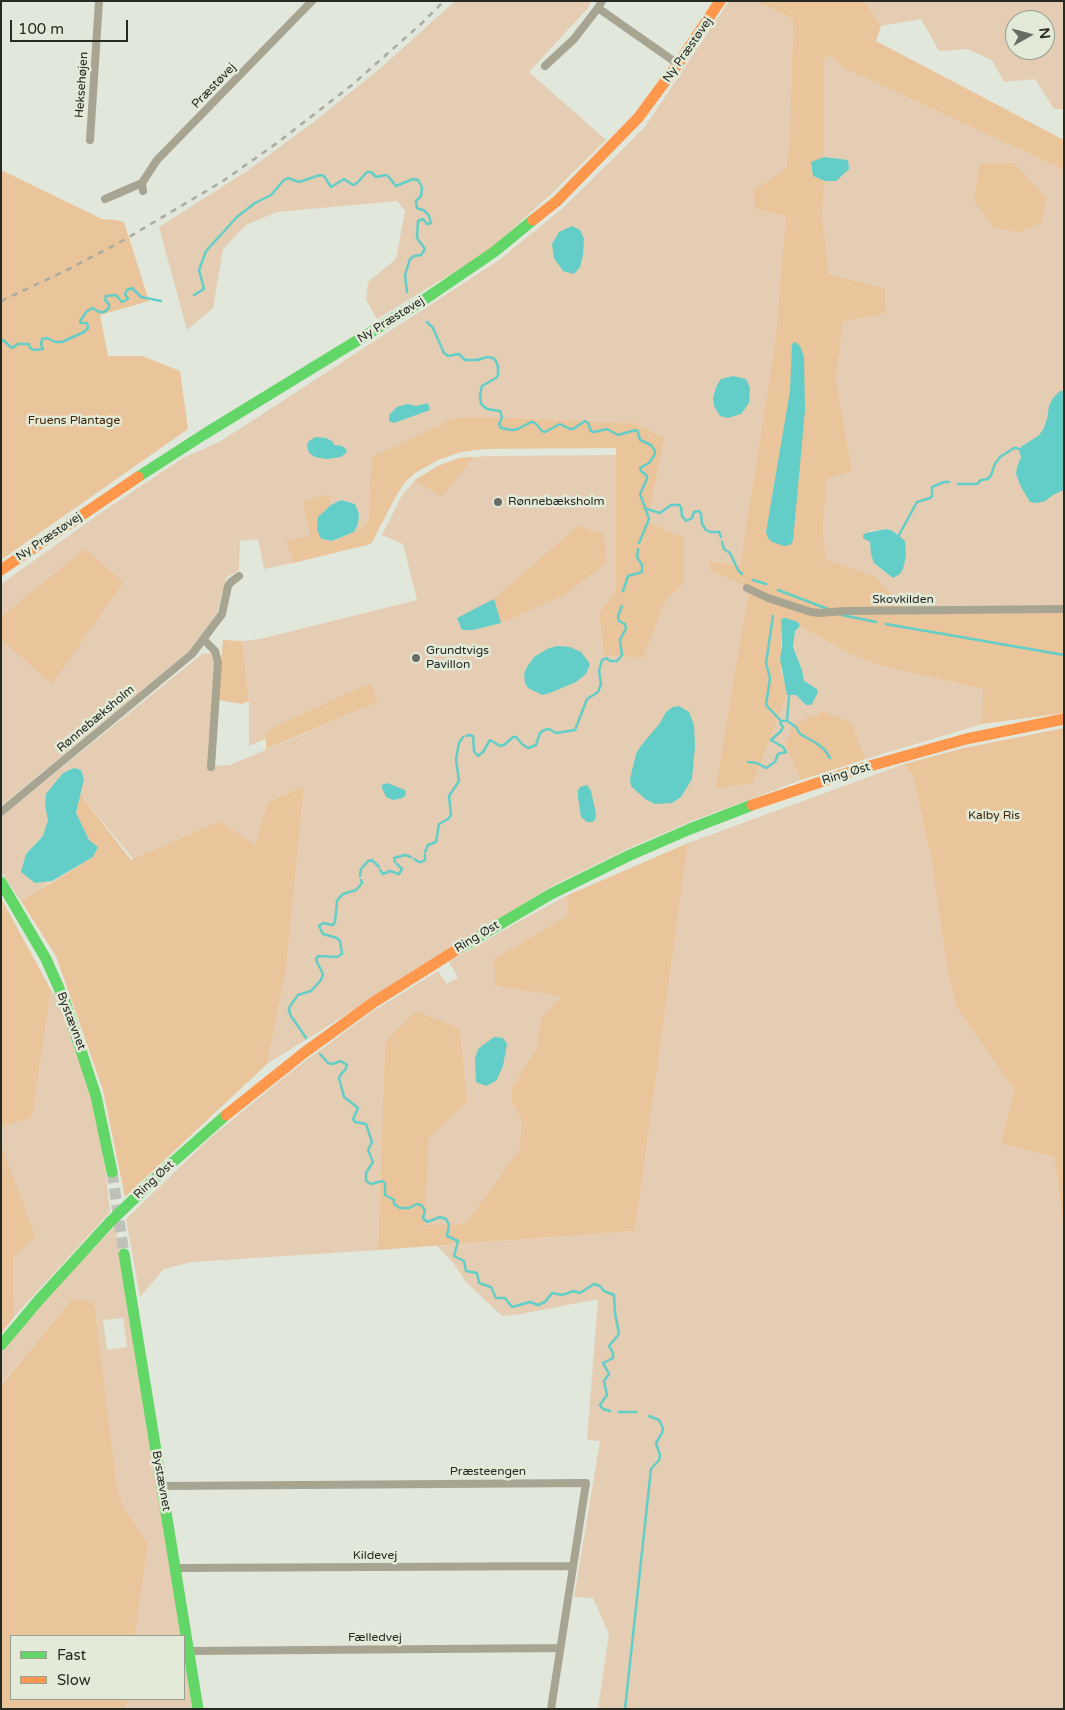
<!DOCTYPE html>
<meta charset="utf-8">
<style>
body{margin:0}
#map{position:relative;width:1065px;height:1710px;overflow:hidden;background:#e2e7dc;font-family:"Varela Round",sans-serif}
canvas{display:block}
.frame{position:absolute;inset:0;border:2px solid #272a23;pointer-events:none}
.legend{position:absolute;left:10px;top:1635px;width:175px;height:65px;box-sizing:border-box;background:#e3ebd8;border:1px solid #989e90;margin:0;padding:6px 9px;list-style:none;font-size:15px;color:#272a23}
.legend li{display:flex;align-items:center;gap:10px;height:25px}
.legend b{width:25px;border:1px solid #989e90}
.north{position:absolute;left:1005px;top:10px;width:50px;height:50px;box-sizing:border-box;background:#e3ebd8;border:1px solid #989e90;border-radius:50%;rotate:83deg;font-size:14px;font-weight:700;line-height:20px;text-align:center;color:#272a23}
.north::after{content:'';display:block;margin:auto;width:18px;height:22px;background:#686c64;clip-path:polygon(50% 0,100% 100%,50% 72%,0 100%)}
.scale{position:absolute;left:10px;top:20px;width:118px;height:22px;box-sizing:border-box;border:2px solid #272a23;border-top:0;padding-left:6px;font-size:15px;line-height:18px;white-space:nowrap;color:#272a23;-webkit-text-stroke:4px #e3ebd8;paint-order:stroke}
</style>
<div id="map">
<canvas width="1065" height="1710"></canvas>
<div class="frame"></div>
<ul class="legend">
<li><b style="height:6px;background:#63d668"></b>Fast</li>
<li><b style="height:6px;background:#ff974d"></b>Slow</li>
</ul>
<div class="north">N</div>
<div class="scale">100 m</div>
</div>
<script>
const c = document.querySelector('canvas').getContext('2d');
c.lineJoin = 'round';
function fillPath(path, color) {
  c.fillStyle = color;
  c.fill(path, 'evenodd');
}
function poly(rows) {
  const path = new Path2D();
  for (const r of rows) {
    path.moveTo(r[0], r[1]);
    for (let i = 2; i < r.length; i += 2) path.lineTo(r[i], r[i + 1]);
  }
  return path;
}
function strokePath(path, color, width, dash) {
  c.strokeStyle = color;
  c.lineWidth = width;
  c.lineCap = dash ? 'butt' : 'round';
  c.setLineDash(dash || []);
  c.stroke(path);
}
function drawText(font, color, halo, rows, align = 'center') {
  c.font = font + ' "Varela Round",sans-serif';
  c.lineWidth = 5;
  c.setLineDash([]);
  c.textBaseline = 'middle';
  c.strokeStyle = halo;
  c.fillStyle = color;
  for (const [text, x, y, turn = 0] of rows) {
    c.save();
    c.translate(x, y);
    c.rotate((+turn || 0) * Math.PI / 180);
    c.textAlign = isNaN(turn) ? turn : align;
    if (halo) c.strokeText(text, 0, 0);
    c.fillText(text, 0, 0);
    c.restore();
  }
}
const green = poly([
 [455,1,591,1,588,8,529,72,606,140,551,194,487,252,377,319,366,300,368,282,396,259,405,211,397,201,277,212,246,225,223,249,213,308,187,330,159,227,247,171,310,125,383,66],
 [729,1,756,1,793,19,790,136,786,169,756,209,786,216,775,344,740,567,711,561,709,570,749,587,735,677,753,783,787,695,796,695,802,699,803,702,817,689,804,681,802,670,793,647,795,631,800,626,846,652,881,666,983,689,982,724,866,759,851,722,785,745,801,780,692,821,627,849,552,886,267,1064,286,970,304,786,268,802,255,846,219,821,133,859,80,794,84,778,81,770,74,768,63,773,45,805,49,820,43,836,26,854,35,883,52,881,21,901,1,872,1,817,202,654,211,653,215,662,208,766,230,765,378,702,374,694,249,746,249,700,242,641,260,639,417,600,403,544,382,535,401,497,415,480,438,466,459,458,489,456,616,455,616,591,599,613,604,654,643,658,666,600,684,583,647,522,634,423,516,418,455,418,370,498,368,523,354,532,358,524,359,514,355,504,341,500,331,505,328,494,310,536,288,542,293,563,264,569,258,539,240,541,239,570,226,578,217,613,189,651,1,806,1,584,102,512,183,458,221,441,499,260,562,209,645,127],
 [864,1,1064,1,1064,109,1054,109,1035,79,1004,82,992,60,967,49,939,51,921,19,881,26],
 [1015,20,1045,20,1045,50,1015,50],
 [828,54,844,68,1064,170,1064,606,904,609,875,576,826,561,823,526,827,479,852,471,836,380,843,320,886,313,885,288,829,274,822,214,825,181,836,181,847,160,824,157,824,61],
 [886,529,893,531,899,535,893,578,874,563,871,554,870,541,867,540,870,531],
 [904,764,913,776,931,858,947,968,957,1008,1014,1090,1001,1144,1054,1157,1064,1230,1064,1709,598,1709,609,1634,593,1598,574,1597,600,1441,587,1440,598,1299,522,1314,502,1316,466,1282,454,1264,437,1246,635,1231,688,843],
 [568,895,567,916,494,959,495,986,563,995,541,1018,536,1049,512,1087,512,1102,522,1121,519,1150,465,1224,425,1226,429,1138,467,1102,460,1028,385,1042,378,1250,192,1262,164,1269,140,1297,126,1219,210,1138,292,1071,373,1011,438,971,447,984,458,977,449,962,518,922],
 [51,990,62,1004,93,1098,106,1174,110,1212,14,1317,13,1258,34,1236,1,1145,1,1127,32,1118],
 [115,1226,130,1318,181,1636,135,1636,148,1544,124,1508,117,1487,94,1301,72,1299,1,1384,1,1351,60,1284],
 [123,1318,127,1347,107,1350,103,1320],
 [184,1655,192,1709,126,1709,127,1699,184,1699]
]);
const forest = poly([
 [756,1,864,1,881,26,876,41,1064,140,1064,170,844,68,828,54,824,61,824,157,811,163,813,176,825,181,822,214,829,274,885,288,886,313,843,321,836,380,852,471,827,479,823,526,826,560,875,576,904,609,819,611,769,596,709,570,710,561,740,566,775,344,786,216,756,209,753,191,786,169,790,136,793,19],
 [980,163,1014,163,1046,198,1041,223,1020,232,994,228,974,201],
 [3,171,102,219,115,220,124,222,149,301,100,315,108,356,142,356,180,371,188,429,1,560,1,173],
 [455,418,516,418,634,423,664,438,647,522,684,538,684,583,666,600,643,658,604,655,599,613,616,591,616,448,485,449,461,452,438,460,415,473,405,482,396,496,371,544,293,563,287,541,310,536,303,502,328,494,331,505,318,517,321,539,333,541,354,532,368,523,372,457],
 [473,457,442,497,415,480,438,466,459,458],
 [578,526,604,534,606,563,564,595,501,623,494,599],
 [85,549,123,582,52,684,1,639,1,617],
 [749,589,810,614,1064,613,1064,713,982,724,983,689,881,666,846,652,800,626,798,622,781,621,781,670,787,690,787,695,753,783,716,788],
 [223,640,242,641,249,701,242,704,218,700],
 [370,683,378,702,266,749,266,734,272,728],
 [822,712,851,722,866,759,801,780,785,745,794,725],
 [1064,728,1064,1230,1054,1157,1001,1144,1014,1090,957,1008,947,968,931,858,913,776,904,764,964,748],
 [304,786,286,970,267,1064,125,1197,103,1090,56,956,21,901,93,857,89,841,76,813,80,794,131,860,219,821,255,845,268,802],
 [688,843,635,1231,378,1250,385,1042,416,1012,460,1028,467,1102,429,1138,425,1225,465,1224,519,1150,522,1121,512,1102,512,1087,536,1049,541,1018,562,996,495,986,494,959,567,916,568,895],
 [1,898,51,990,32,1118,1,1127],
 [1,1145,35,1236,13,1258,14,1317,1,1334],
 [72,1299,94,1301,117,1487,124,1508,148,1544,135,1636,11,1636,11,1699,127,1699,126,1709,1,1709,1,1385]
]);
const water = poly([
 [824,157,848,160,849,169,836,181,825,181,813,176,811,162],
 [572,226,580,230,584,239,583,255,580,267,574,274,563,271,554,258,552,244,559,232],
 [795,342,800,346,804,357,805,410,793,541,790,545,784,546,772,542,768,538,766,532,790,391,792,344],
 [733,376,746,379,750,388,749,403,741,414,728,418,720,416,714,406,713,398,716,387,721,379],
 [1060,391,1064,391,1064,490,1053,495,1045,501,1038,503,1030,502,1021,487,1016,474,1017,467,1021,457,1019,451,1022,446,1038,436,1043,430,1047,419,1049,406,1053,398],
 [428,403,430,410,394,423,389,421,389,415,397,407,407,404,416,406],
 [315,437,326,438,333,442,334,445,342,446,346,449,347,452,341,457,327,459,315,457,309,453,307,445,308,442],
 [341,500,355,504,359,514,358,524,354,532,332,541,321,539,317,529,318,517,331,505],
 [886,529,893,531,905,541,906,556,903,569,900,574,893,578,874,563,871,554,870,542,863,538,863,535,866,533],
 [494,599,501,623,473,630,462,630,457,618],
 [783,618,786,618,798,622,800,626,795,631,793,647,802,670,804,681,817,689,818,692,812,704,810,705,806,705,796,695,787,695,780,659,782,645,781,620],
 [557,646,570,647,581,652,590,664,586,674,576,682,550,693,542,695,528,688,525,683,524,674,527,667,534,657,547,649],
 [679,706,689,712,694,725,695,746,692,779,681,797,672,803,655,804,645,799,631,786,630,779,636,754,640,747,660,723,666,712,673,707],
 [74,768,81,770,84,779,76,813,89,840,98,847,93,857,52,881,35,883,21,872,26,854,43,836,48,820,45,805,46,794,63,773],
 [387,783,405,790,406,794,403,798,393,800,386,797,382,788,382,785],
 [587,785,591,791,596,814,595,820,592,822,587,822,581,817,578,797,578,791,580,787],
 [494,1037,503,1038,507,1044,503,1066,496,1081,486,1086,476,1082,475,1059,478,1049]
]);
const stream = poly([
 [194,295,204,289,199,270,206,251,237,217,255,203,271,195,284,180,288,178,299,182,320,175,324,176,331,187,344,179,353,185,357,183,367,172,371,172,376,177,386,175,388,176,396,186,413,179,418,180,422,187,421,196,416,201,417,208,425,211,429,216,431,223,427,224,423,219,418,221,417,238,425,249,421,255,414,256,410,259,405,275,407,292],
 [427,322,433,328,444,353,448,356,459,354,465,360,477,360,487,357,493,358,496,361,498,367,498,375,496,378,482,386,480,395,481,404,487,409,500,411,502,418,499,424,501,428,512,430,518,429,531,422,535,423,542,431,545,432,560,424,570,429,573,429,585,421,588,423,591,431,594,432,607,429,618,435,636,430,638,432,640,440,651,445,655,451,654,456,649,463,640,468,641,471,647,476,647,479,640,494,649,519,639,543],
 [1,340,3,340,12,348,18,344,29,344,30,348,34,350,43,349,41,344,42,339,47,338,55,342,62,342,84,332,88,328,87,323,81,323,80,321,87,311,93,308,99,312,104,312,109,308,109,304,105,300,106,296,116,295,122,302,128,299,125,294,127,290,132,288,141,297,161,301],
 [958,484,977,484,981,480,988,479,991,475,995,464,1000,457,1014,448,1020,449],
 [647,509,660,513,671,505,679,505,681,507,682,516,686,521,692,518,694,512,699,511,701,514,702,524,706,530,710,532,719,532,721,537],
 [899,535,917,502,930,498,932,496,932,487,944,482,949,482],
 [722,542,724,549,730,553,738,570,742,574],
 [753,580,766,584],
 [778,590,828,609],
 [623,591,628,576,642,572,642,565,637,557,638,549],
 [842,615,876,622],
 [773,616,766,663,770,678,766,705,781,721,787,721,796,727,800,734,816,743,824,749,830,758],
 [886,624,1064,655],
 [787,721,789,696],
 [466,736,470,735,473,736,474,751,478,756,483,752,490,740,500,746,504,745,513,737,516,737,522,744,528,748,536,745,540,733,544,730,549,729,556,733,575,730,587,699,598,692,601,684,599,671,602,660,606,658,610,661,617,661,622,655,620,640,626,628,625,624,619,621,618,616,622,606],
 [748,762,757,763,766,768,775,762,778,754,786,752,783,747,771,740,781,731,783,727,780,723,781,721],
 [425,852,428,845,436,842,439,824,448,819,451,815,449,796,459,781,456,759,459,743,463,737],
 [414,859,419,862,422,862,425,860,425,855],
 [395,862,394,858,405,855,411,857],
 [380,870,383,874,390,871,399,874,402,869,397,864],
 [360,876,361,869,368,861,372,860,379,867],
 [306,1038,291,1016,289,1011,290,1006,298,995,311,991,321,980,323,974,317,962,316,959,318,956,337,957,342,954,340,941,337,938,323,934,319,926,323,923,333,925,335,922,337,901,340,897,343,894,356,890,362,883,361,880],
 [320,1054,328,1063,332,1064,341,1061,347,1065,345,1070,341,1074,339,1078,344,1097,358,1108,353,1119,355,1122,366,1124,372,1142,368,1150,373,1162,366,1173,366,1181,371,1184,382,1181,385,1183,385,1195,394,1200,394,1204,400,1208,409,1208,417,1204,421,1205,425,1210,423,1218,427,1222,440,1217,446,1219,449,1225,447,1236,458,1241,454,1256,464,1261,466,1271,477,1273,479,1283,491,1287,496,1298,505,1298,512,1307,530,1302,538,1305,545,1302,552,1293,562,1295,574,1291,580,1293,594,1284,600,1286,604,1291,614,1295,615,1313,619,1334,609,1346,613,1353,613,1358,603,1363,609,1374,604,1381,607,1395,600,1405,603,1409,610,1411],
 [619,1412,636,1412],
 [625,1709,651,1469,659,1460,660,1455,656,1443,662,1433,663,1428,659,1420,649,1416]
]);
const secondaryTunnel = poly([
 [112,1172,124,1254]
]);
const street = poly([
 [602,1,598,8,678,64],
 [545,66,574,39,598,8],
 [90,140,99,1],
 [143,191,142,183,157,160,312,1],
 [105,199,142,183],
 [747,588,768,598,811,612,820,613,844,611,1064,609],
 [204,640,215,651,218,662,211,767],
 [1,812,192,654,222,614,228,586,231,582,239,576],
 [162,1486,586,1483,551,1709],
 [176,1568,573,1566],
 [189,1651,560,1648]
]);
const fast = poly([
 [138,477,203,435,425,299,494,252,533,220],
 [1,882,46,959,65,1002,96,1096,112,1172],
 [458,949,551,894,628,856,690,829,752,805],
 [124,1254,198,1709],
 [1,1345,38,1301,110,1222,164,1170,226,1115]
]);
const slow = poly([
 [533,220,557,201,638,118,678,64,720,1],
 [1,570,138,477],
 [752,805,859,769,966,739,1064,719],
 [226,1115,305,1052,374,1002,458,949]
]);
const rail = poly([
 [1,301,65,271,124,240,223,181,277,143,352,85,422,23,444,1]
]);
const markers = [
 [498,502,5,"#686c64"],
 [416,658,5,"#686c64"]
];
const streetNames = [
 ["Ny Præstøvej",688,50,-55],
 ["Heksehøjen",82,85,-86],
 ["Præstøvej",214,86,-46],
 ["Ny Præstøvej",391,320,-32],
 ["Ny Præstøvej",49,537,-34],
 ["Skovkilden",903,600],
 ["Rønnebæksholm",96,719,-40],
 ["Ring Øst",846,774,-17],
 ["Ring Øst",477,937,-31],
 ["Bystævnet",71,1021,69],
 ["Ring Øst",154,1180,-43],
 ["Præsteengen",488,1472],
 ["Bystævnet",161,1481,80],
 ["Kildevej",375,1556],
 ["Fælledvej",375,1638]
];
const parkNames = [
 ["Fruens Plantage",74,421],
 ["Kalby Ris",994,816]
];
const poiNames = [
 ["Rønnebæksholm",508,502],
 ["Grundtvigs",426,651],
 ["Pavillon",426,665]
];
fillPath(green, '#e4cdb2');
fillPath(forest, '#eac49a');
fillPath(water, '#62cec7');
strokePath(stream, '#62cec7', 2.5);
strokePath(secondaryTunnel, '#bdc1b7', 11, [11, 5.5]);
strokePath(street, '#a7a592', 8);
strokePath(fast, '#63d668', 11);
strokePath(slow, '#ff974d', 11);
strokePath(rail, '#aaab9e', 2.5, [6, 6]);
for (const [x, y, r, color] of markers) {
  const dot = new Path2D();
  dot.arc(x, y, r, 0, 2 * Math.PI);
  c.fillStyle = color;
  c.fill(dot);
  strokePath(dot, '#e3ebd8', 2);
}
drawText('12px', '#272a23', '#e3ebd8', streetNames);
drawText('12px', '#432608', '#e3ebd8', parkNames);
drawText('12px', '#272a23', '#e3ebd8', poiNames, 'left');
</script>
